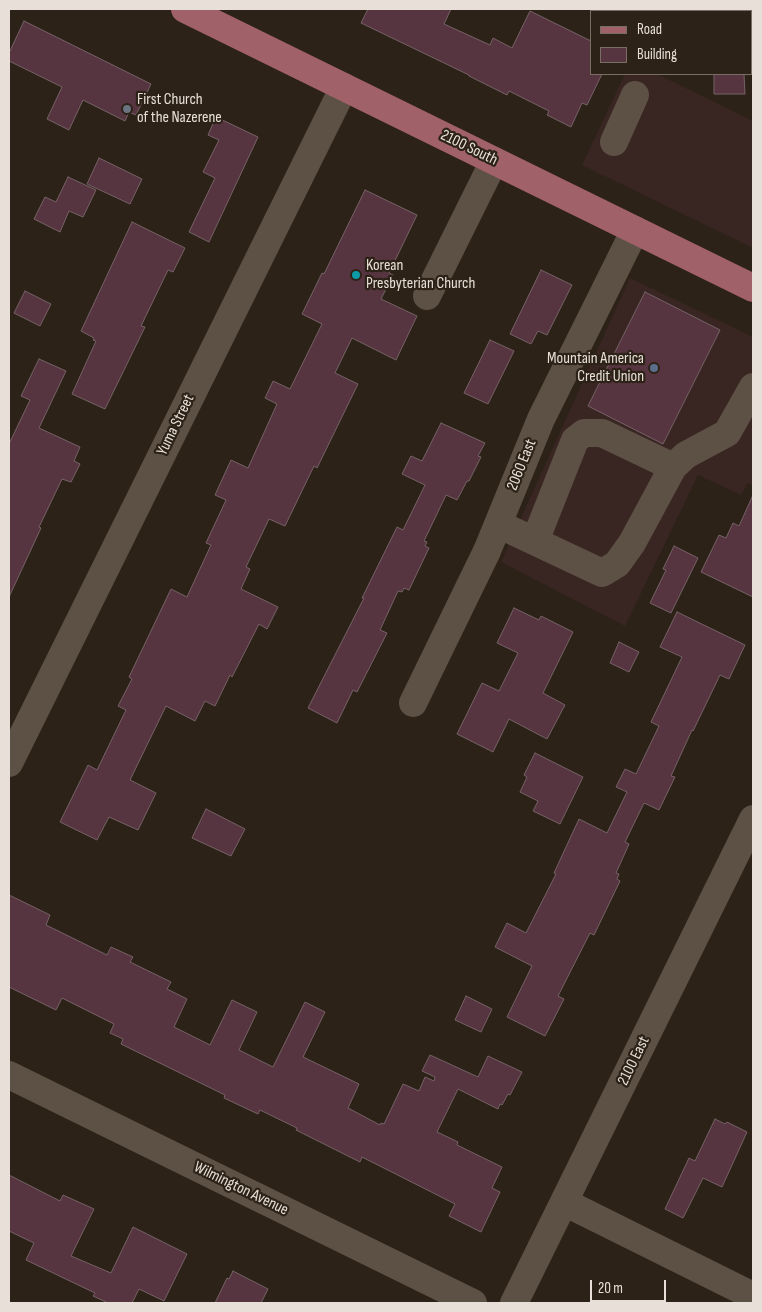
<!DOCTYPE html>
<style>
body{margin:0}
#map{position:relative;width:762px;height:1312px;overflow:hidden;background:#2d2217;font-family:"Sofia Sans Condensed",sans-serif}
canvas{display:block}
.frame{position:absolute;inset:0;border:10px solid #e8e0d8;pointer-events:none}
.legend{position:absolute;left:590px;top:10px;width:162px;height:65px;box-sizing:border-box;background:#2d2217;border:1px solid #786e64;margin:0;padding:6px 9px;list-style:none;font-size:15px;color:#e8e0d8}
.legend li{display:flex;align-items:center;gap:10px;height:25px}
.legend b{width:25px;border:1px solid #786e64}
.scale{position:absolute;left:590px;top:1280px;width:76px;height:22px;box-sizing:border-box;border:2px solid #e8e0d8;border-top:0;padding-left:6px;font-size:15px;line-height:18px;white-space:nowrap;color:#e8e0d8;-webkit-text-stroke:4px #2d2217;paint-order:stroke}
</style>
<div id="map">
<canvas width="762" height="1312"></canvas>
<div class="frame"></div>
<ul class="legend">
<li><b style="height:6px;background:#a16169"></b>Road</li>
<li><b style="height:14px;background:#573540"></b>Building</li>
</ul>
<div class="scale">20 m</div>
</div>
<script>
const c = document.querySelector('canvas').getContext('2d');
c.lineJoin = 'round';
function fillPath(path, color) {
  c.fillStyle = color;
  c.fill(path, 'evenodd');
}
function poly(rows) {
  const path = new Path2D();
  for (const r of rows) {
    path.moveTo(r[0], r[1]);
    for (let i = 2; i < r.length; i += 2) path.lineTo(r[i], r[i + 1]);
  }
  return path;
}
function strokePath(path, color, width, dash) {
  c.strokeStyle = color;
  c.lineWidth = width;
  c.lineCap = dash ? 'butt' : 'round';
  c.setLineDash(dash || []);
  c.stroke(path);
}
function drawText(font, color, halo, rows, align = 'center') {
  c.font = font + ' "Sofia Sans Condensed",sans-serif';
  c.lineWidth = 4.5;
  c.setLineDash([]);
  c.textBaseline = 'middle';
  c.strokeStyle = halo;
  c.fillStyle = color;
  for (const [text, x, y, turn = 0] of rows) {
    c.save();
    c.translate(x, y);
    c.rotate((+turn || 0) * Math.PI / 180);
    c.textAlign = isNaN(turn) ? turn : align;
    if (halo) c.strokeText(text, 0, 0);
    c.fillText(text, 0, 0);
    c.restore();
  }
}
const commercial = poly([
 [625,74,657,74,753,121,753,248,582,165],
 [630,278,753,337,753,486,748,483,741,495,698,475,625,626,501,562]
]);
const building = poly([
 [368,9,451,9,444,24,490,45,493,38,512,48,530,11,591,41,591,74,602,74,587,105,582,103,571,127,547,115,549,111,509,91,507,95,469,76,469,75,361,23,368,9],
 [24,21,151,84,136,115,129,112,125,121,83,100,69,130,47,119,62,87,9,61,9,53,24,21],
 [714,74,744,74,745,94,714,94,714,74],
 [216,117,258,137,209,242,189,232,215,178,203,172,219,140,208,135,216,117],
 [99,158,142,179,130,204,87,184,99,158],
 [68,177,96,190,83,217,69,211,60,232,34,219,45,197,56,202,68,177],
 [365,190,417,215,389,273,393,275,381,299,417,316,396,360,352,338,335,373,358,384,317,468,314,466,285,526,269,519,246,567,250,569,241,589,278,607,267,629,259,624,232,677,230,675,215,706,205,701,195,721,166,706,130,780,156,793,138,830,109,817,97,840,60,822,88,765,97,770,126,710,118,706,132,679,129,677,171,589,187,597,211,545,206,543,226,500,215,495,231,460,248,468,277,404,265,398,273,381,290,389,322,324,302,314,322,273,324,274,365,190],
 [132,222,185,248,173,272,168,270,141,326,145,327,105,409,72,394,96,341,93,340,94,338,81,331,132,222],
 [541,270,572,285,547,335,538,331,531,344,510,334,541,270],
 [25,291,51,304,40,326,14,313,25,291],
 [645,292,720,330,663,444,588,406,645,292],
 [490,340,514,351,488,404,464,393,490,340],
 [39,359,66,371,39,428,80,447,74,461,80,464,71,482,62,479,39,527,41,528,9,597,9,444,30,400,21,396,39,359],
 [441,423,485,443,478,456,481,457,469,481,467,481,457,500,446,495,424,541,427,542,425,546,429,548,409,590,404,588,402,592,398,591,380,630,387,633,357,692,353,690,337,723,308,708,364,598,362,598,397,527,403,530,425,485,402,474,411,456,422,461,441,423],
 [753,495,753,597,701,572,719,535,726,538,733,523,739,526,753,495],
 [674,546,698,558,671,613,650,603,666,570,663,569,674,546],
 [514,608,539,620,541,616,573,632,543,693,565,705,547,739,509,719,493,752,457,734,482,683,499,691,518,653,497,643,514,608],
 [677,612,745,645,729,679,720,675,693,731,692,730,671,776,675,777,659,810,644,803,625,842,629,844,616,873,619,874,617,879,620,881,594,935,590,933,558,996,564,999,545,1036,507,1017,532,966,495,947,507,923,526,933,556,874,554,873,579,819,607,833,627,792,616,787,625,769,636,774,659,726,651,722,682,657,660,647,677,612],
 [619,642,639,652,629,672,610,663,619,642],
 [535,753,583,777,560,824,533,811,538,801,520,792,527,777,524,775,535,753],
 [206,809,245,829,231,856,192,838,206,809],
 [9,895,50,915,46,925,107,955,111,947,133,957,130,962,171,982,167,989,187,999,174,1027,210,1045,232,1000,257,1012,239,1050,273,1067,305,1002,325,1012,303,1057,359,1084,348,1108,380,1125,381,1123,384,1124,403,1084,419,1091,425,1077,434,1081,435,1077,422,1071,430,1055,478,1077,488,1056,522,1072,510,1095,508,1094,502,1105,500,1104,498,1109,458,1089,437,1132,458,1142,457,1145,502,1167,492,1188,500,1192,481,1232,449,1216,455,1204,362,1157,360,1162,296,1130,297,1128,260,1110,258,1114,224,1098,225,1095,121,1044,123,1039,110,1033,114,1024,62,998,56,1010,9,987,9,895],
 [466,996,492,1009,481,1032,455,1020,466,996],
 [715,1119,725,1124,727,1122,747,1132,722,1187,703,1178,683,1218,665,1209,689,1158,695,1161,715,1119],
 [9,1175,60,1201,63,1195,94,1209,71,1256,111,1273,133,1227,187,1254,164,1301,139,1289,132,1303,108,1303,93,1296,95,1293,26,1260,34,1243,9,1231,9,1175],
 [233,1271,268,1289,261,1303,215,1303,227,1278,229,1279,233,1271]
]);
const minor = poly([
 [614,142,635,95],
 [427,296,494,161],
 [498,524,602,573,617,564,632,543,673,467,686,455,727,433,753,387],
 [535,541,575,440,584,433,602,433,673,467],
 [413,703,487,551,541,419,635,230],
 [9,763,344,87],
 [9,1075,473,1303],
 [564,1202,753,1296],
 [514,1303,753,819]
]);
const major = poly([
 [185,9,753,288]
]);
const markers = [
 [127,109,5,"#6b7280"],
 [356,275,5,"#0f9aa8"],
 [654,368,5,"#5c6f8a"]
];
const poiNames = [
 ["First Church",137,100],
 ["of the Nazerene",137,118],
 ["Korean",366,266],
 ["Presbyterian Church",366,284],
 ["Mountain America",644,359,"right"],
 ["Credit Union",644,377,"right"]
];
const streetNames = [
 ["2100 South",469,148,26],
 ["Yuma Street",176,425,-64],
 ["2060 East",522,465,-68],
 ["2100 East",634,1061,-64],
 ["Wilmington Avenue",241,1189,26]
];
fillPath(commercial, '#392623');
fillPath(building, '#573540');
strokePath(building, '#756267', 1);
strokePath(minor, '#5d5044', 28);
strokePath(major, '#a16169', 28);
for (const [x, y, r, color] of markers) {
  const dot = new Path2D();
  dot.arc(x, y, r, 0, 2 * Math.PI);
  c.fillStyle = color;
  c.fill(dot);
  strokePath(dot, '#2d2217', 2);
}
drawText('16px', '#e8e0d8', '#2d2217', poiNames, 'left');
drawText('16px', '#e8e0d8', '#2d2217', streetNames);
</script>
